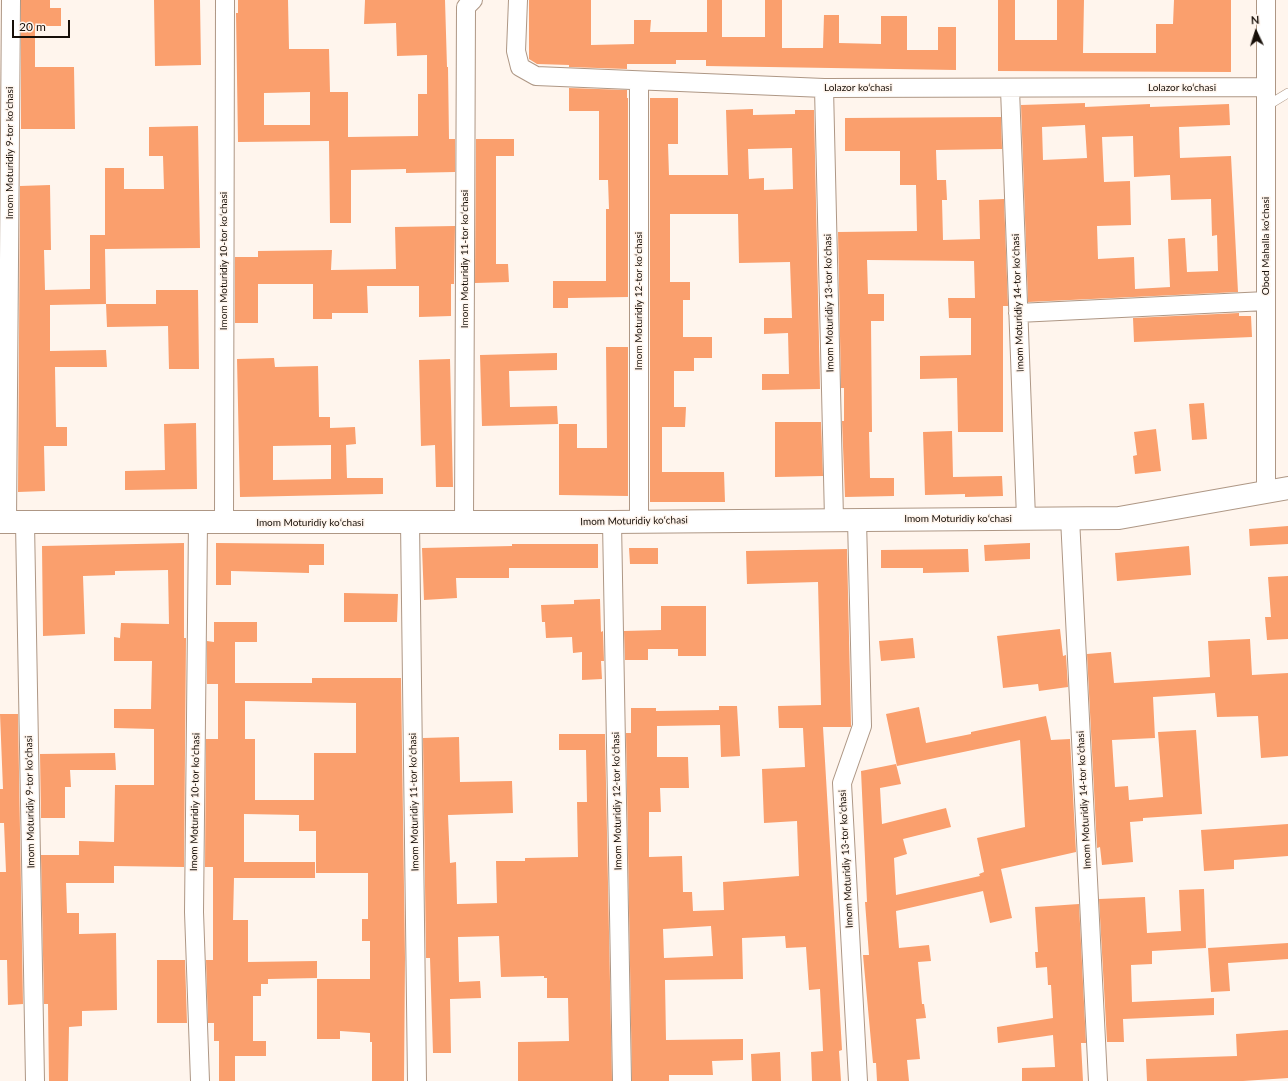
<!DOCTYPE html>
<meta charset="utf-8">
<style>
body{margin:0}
#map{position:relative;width:1288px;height:1081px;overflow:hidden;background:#fff5ed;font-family:Lato,sans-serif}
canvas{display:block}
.north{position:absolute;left:1236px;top:12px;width:40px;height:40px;-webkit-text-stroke:3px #fff5ed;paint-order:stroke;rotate:356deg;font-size:11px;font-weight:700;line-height:16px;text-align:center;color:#170f08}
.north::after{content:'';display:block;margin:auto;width:14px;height:18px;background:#170f08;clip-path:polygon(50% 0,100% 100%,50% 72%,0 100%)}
.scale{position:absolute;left:12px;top:20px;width:58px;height:18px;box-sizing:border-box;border:2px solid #170f08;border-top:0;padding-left:5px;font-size:12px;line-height:14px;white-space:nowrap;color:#170f08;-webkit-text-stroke:3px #fff5ed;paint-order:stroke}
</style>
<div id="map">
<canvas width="1288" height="1081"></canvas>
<div class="north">N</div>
<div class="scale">20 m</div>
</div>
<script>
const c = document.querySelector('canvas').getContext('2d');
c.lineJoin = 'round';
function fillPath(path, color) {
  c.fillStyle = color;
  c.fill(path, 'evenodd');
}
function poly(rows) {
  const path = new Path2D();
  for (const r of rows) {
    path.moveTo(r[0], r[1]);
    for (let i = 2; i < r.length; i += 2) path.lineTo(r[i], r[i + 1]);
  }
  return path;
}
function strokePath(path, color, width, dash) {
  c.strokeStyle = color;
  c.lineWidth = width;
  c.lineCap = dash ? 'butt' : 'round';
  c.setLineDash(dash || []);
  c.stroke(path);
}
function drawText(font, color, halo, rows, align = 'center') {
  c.font = font + ' Lato,sans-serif';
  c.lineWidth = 3;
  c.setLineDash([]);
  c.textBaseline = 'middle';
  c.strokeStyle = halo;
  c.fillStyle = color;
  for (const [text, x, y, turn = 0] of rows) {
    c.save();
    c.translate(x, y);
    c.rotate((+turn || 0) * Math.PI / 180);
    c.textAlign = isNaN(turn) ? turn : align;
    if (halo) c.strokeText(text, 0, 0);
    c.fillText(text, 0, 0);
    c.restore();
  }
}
const building = poly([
 [21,0,50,0,50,8,61,8,61,26,35,26,35,67,74,67,75,129,21,129],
 [154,0,200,0,201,65,155,66],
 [238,0,288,0,289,49,329,49,330,92,348,92,348,137,418,136,418,94,427,94,427,55,397,56,396,23,364,24,365,0,445,0,447,67,448,67,449,139,455,139,455,172,406,173,406,169,351,170,351,223,330,223,329,141,238,142,236,13,238,13],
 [310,92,310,125,264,125,264,93],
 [529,0,591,0,591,45,634,44,634,20,651,20,650,32,707,32,707,0,722,0,722,37,765,37,765,0,782,0,782,48,823,48,824,15,839,15,839,43,881,44,881,16,907,16,907,50,938,50,938,27,956,27,956,70,706,66,706,60,676,60,676,64,627,64,627,69,569,67,569,65,537,64,529,59],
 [998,0,1015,0,1015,40,1057,40,1057,0,1084,0,1083,53,1156,53,1156,24,1173,24,1174,0,1231,0,1231,72,998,71],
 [569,88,627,90,627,98,628,98,628,297,568,298,568,308,553,308,553,281,606,281,606,209,609,209,608,180,599,180,599,111,569,111],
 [650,98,678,98,678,144,668,144,669,175,728,175,726,110,753,109,753,115,795,114,795,110,814,110,820,389,762,390,762,374,789,374,788,333,764,334,764,318,792,318,790,262,739,263,738,214,670,214,670,282,690,282,690,300,683,300,683,337,712,337,712,358,694,358,694,371,674,371,674,407,686,407,685,427,662,427,662,472,724,472,725,502,650,502],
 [792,148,793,189,764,190,764,178,749,179,748,149],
 [1085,103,1085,107,1150,104,1150,107,1229,104,1230,125,1179,127,1180,158,1231,156,1238,292,1028,302,1021,105],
 [1085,125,1087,158,1043,160,1042,127],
 [1133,136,1134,177,1170,175,1171,200,1211,199,1212,236,1217,235,1218,271,1187,272,1185,238,1168,239,1170,287,1135,289,1134,257,1098,259,1097,226,1131,225,1130,181,1104,182,1102,137],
 [1001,117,1002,149,936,150,937,180,946,180,947,200,942,200,943,240,980,239,979,200,1004,199,1008,306,1003,306,1003,432,958,432,957,378,920,379,920,356,971,355,971,318,949,318,948,298,975,298,974,261,867,260,868,294,884,294,884,321,871,321,872,432,869,432,870,478,894,478,894,496,845,497,842,421,844,421,844,388,841,388,838,232,917,231,916,185,900,185,900,151,845,151,845,118],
 [198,126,200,248,105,249,106,304,50,305,50,351,106,350,107,367,55,367,56,427,67,427,67,446,44,446,45,491,18,492,20,186,50,185,51,250,44,250,45,290,90,289,90,235,105,235,105,168,124,168,124,189,164,189,163,156,149,156,149,127],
 [476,139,514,139,514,156,496,156,496,264,508,264,509,282,475,283],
 [455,226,454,284,451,284,451,316,419,317,419,286,367,286,368,313,332,313,332,319,313,319,313,284,258,284,258,323,235,323,235,257,258,257,258,251,332,250,331,270,396,269,395,227],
 [156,290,198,290,199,369,169,369,168,326,107,327,106,304,156,304],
 [1239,313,1239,316,1251,316,1252,337,1134,342,1133,318],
 [606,347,628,347,628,496,559,495,559,424,577,424,577,448,607,448],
 [557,353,557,370,509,371,510,407,557,406,558,424,482,426,480,355],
 [274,358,275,367,318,366,319,417,330,417,330,428,355,427,356,444,346,445,347,478,383,478,383,494,240,497,237,359],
 [331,445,331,479,273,480,273,446],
 [450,359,453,487,436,487,435,445,421,446,419,360],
 [1204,403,1207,439,1192,440,1189,404],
 [775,422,821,422,823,476,775,477],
 [196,423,197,489,125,490,125,471,165,470,164,424],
 [1156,429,1161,471,1135,474,1133,456,1137,455,1134,432],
 [952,431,953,477,1002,476,1003,496,965,497,965,494,925,495,923,432],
 [1288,526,1288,544,1250,546,1249,529],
 [184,543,184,638,186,638,184,867,114,866,114,883,66,883,67,913,79,913,79,934,116,933,117,1010,82,1011,82,1026,69,1027,68,1081,49,1081,48,1004,44,1004,41,855,79,855,79,841,114,842,115,785,154,785,154,729,114,728,114,709,151,709,152,661,114,661,114,637,120,638,121,623,169,624,168,570,115,571,115,575,83,576,85,634,43,636,42,546],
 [216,543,324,544,324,565,309,565,309,573,231,571,231,585,216,585],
 [1030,543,1030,559,985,561,984,545],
 [512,544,598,544,598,568,509,568,509,578,456,578,457,598,424,600,422,548,512,546],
 [1189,546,1191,575,1117,581,1115,553],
 [629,548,658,548,658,564,630,564],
 [847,549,851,724,851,727,823,727,842,1050,839,1051,841,1081,812,1081,811,1052,823,1051,820,989,809,990,806,947,786,948,785,936,742,938,743,979,665,980,666,1040,743,1039,743,1060,712,1061,713,1075,669,1075,669,1081,632,1081,626,733,631,733,631,708,656,708,656,711,719,710,719,706,737,706,740,756,721,757,720,725,657,726,657,757,688,757,689,788,660,788,661,812,649,812,649,857,682,856,683,892,692,892,693,911,724,910,723,882,799,876,797,821,764,823,762,769,805,767,803,728,779,728,778,706,821,705,818,582,747,584,746,551],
 [711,926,713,956,664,958,663,929],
 [968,549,969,572,923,573,923,568,881,568,881,550],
 [1288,576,1288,639,1267,640,1265,617,1271,617,1268,577],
 [344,593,398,594,397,622,344,622],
 [600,599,601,632,603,631,604,661,601,661,602,679,582,680,582,652,573,653,572,637,546,638,545,622,542,622,541,605,574,604,574,600],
 [661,606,706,606,706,656,678,656,678,649,648,649,648,660,625,660,624,631,661,630],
 [214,622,257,622,257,642,235,642,235,683,312,683,312,678,401,678,405,958,404,1081,372,1081,372,1042,370,1042,370,1033,340,1031,340,1039,317,1039,317,979,370,979,370,941,362,941,362,919,368,919,368,873,316,873,316,831,299,831,299,815,244,814,244,862,315,862,315,878,234,878,233,920,248,920,248,962,317,961,317,978,268,979,268,984,261,984,261,996,253,996,253,1041,266,1041,266,1056,235,1056,235,1081,219,1081,219,1041,214,1041,214,1023,208,1023,206,960,213,960,213,867,205,867,206,739,218,739,218,684,207,684,207,641,214,642],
 [245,701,356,703,356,753,314,753,314,800,255,800,255,739,245,739],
 [1060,629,1063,656,1066,655,1068,687,1039,691,1038,684,1003,688,997,636],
 [913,638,915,658,881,661,879,641],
 [1250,639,1252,675,1288,673,1288,756,1261,758,1258,716,1217,717,1215,693,1153,697,1155,738,1112,740,1115,787,1128,786,1129,800,1163,797,1158,732,1196,730,1202,814,1143,818,1143,821,1130,822,1133,862,1102,865,1100,847,1097,848,1087,654,1111,652,1114,683,1210,677,1208,641],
 [919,707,926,743,971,734,971,732,1046,716,1051,740,1070,739,1076,852,1001,869,1012,918,990,923,983,891,896,911,899,948,929,945,931,961,918,962,922,1004,924,1004,926,1018,916,1019,920,1059,907,1060,909,1081,877,1081,876,1063,873,1063,863,955,869,955,865,902,867,902,861,771,896,764,901,784,880,788,882,824,946,808,951,827,903,839,907,854,894,858,896,895,980,876,979,874,984,872,977,838,1025,827,1020,740,897,766,886,714],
 [0,714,18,714,23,1004,8,1005,7,960,0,960,0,872,6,872,4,823,0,823,0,789,3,789],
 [559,734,605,734,612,1081,518,1081,518,1042,569,1041,568,998,547,998,547,978,544,978,544,976,501,977,499,936,458,937,459,982,480,981,481,998,450,999,451,1053,433,1053,430,958,426,958,423,738,459,737,460,782,512,781,513,813,448,815,450,863,456,862,457,904,497,903,496,861,525,861,525,858,578,857,577,802,587,802,586,750,559,750],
 [115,753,116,770,70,770,71,787,65,787,65,818,41,818,40,754],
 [1288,824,1288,856,1234,860,1234,869,1204,871,1201,830],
 [1204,889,1206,948,1152,951,1152,964,1131,965,1132,1002,1214,998,1214,1015,1123,1019,1124,1042,1107,1042,1099,899,1145,897,1147,933,1181,931,1179,890],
 [1079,904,1086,1043,1081,1043,1083,1081,1022,1081,1022,1068,1055,1067,1053,1035,998,1043,997,1027,1053,1018,1051,985,1048,985,1047,967,1036,968,1035,952,1038,952,1035,907],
 [1288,943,1288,959,1228,963,1230,991,1211,992,1208,948],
 [157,960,185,960,187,1023,157,1023],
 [1288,1030,1288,1078,1243,1081,1147,1081,1146,1059,1237,1056,1236,1034],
 [780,1052,781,1081,752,1081,751,1054]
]);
const lane = poly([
 [1265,107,1288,93]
]);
const street = poly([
 [518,0,516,51,520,67,536,76,824,88,1265,87],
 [639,81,639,521],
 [824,88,834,519],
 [1010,89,1026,518],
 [1018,313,1266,301],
 [1266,491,1266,0],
 [1070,518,1098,1081],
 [857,520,862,726,842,783,858,1081],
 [464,521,466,7,473,0],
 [7,522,11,0],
 [410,522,417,1081],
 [612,522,622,1081],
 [25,523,35,1081],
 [198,523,194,912,200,1081],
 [224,523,225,0]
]);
const secondary = poly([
 [0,522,612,522,1119,518,1288,488]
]);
const streetNames = [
 ["Lolazor ko‘chasi",858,88],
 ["Lolazor ko‘chasi",1182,88],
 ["Imom Moturidiy 9-tor koʻchasi",10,153,-90],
 ["Obod Mahalla ko‘chasi",1266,246,-90],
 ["Imom Moturidiy 11-tor koʻchasi",465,259,-90],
 ["Imom Moturidiy 10-tor koʻchasi",224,261,-90],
 ["Imom Moturidiy 12-tor koʻchasi",639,301,-90],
 ["Imom Moturidiy 13-tor koʻchasi",829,303,-91],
 ["Imom Moturidiy 14-tor koʻchasi",1018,303,-92],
 ["Imom Moturidiy koʻchasi",958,519],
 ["Imom Moturidiy koʻchasi",634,521,-1],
 ["Imom Moturidiy koʻchasi",310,523],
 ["Imom Moturidiy 14-tor koʻchasi",1084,800,-93],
 ["Imom Moturidiy 12-tor koʻchasi",617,801,-91],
 ["Imom Moturidiy 9-tor koʻchasi",30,802,-91],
 ["Imom Moturidiy 10-tor koʻchasi",195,802,-89],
 ["Imom Moturidiy 11-tor koʻchasi",414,802,-91],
 ["Imom Moturidiy 13-tor koʻchasi",846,859,-93]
];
fillPath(building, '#fa9f6d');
strokePath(lane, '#ae9785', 10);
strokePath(street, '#ae9785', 20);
strokePath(secondary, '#ae9785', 24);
strokePath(lane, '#fff', 9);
strokePath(street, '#fff', 18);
strokePath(secondary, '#fff', 22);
drawText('10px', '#170f08', '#fff5ed', streetNames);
</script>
